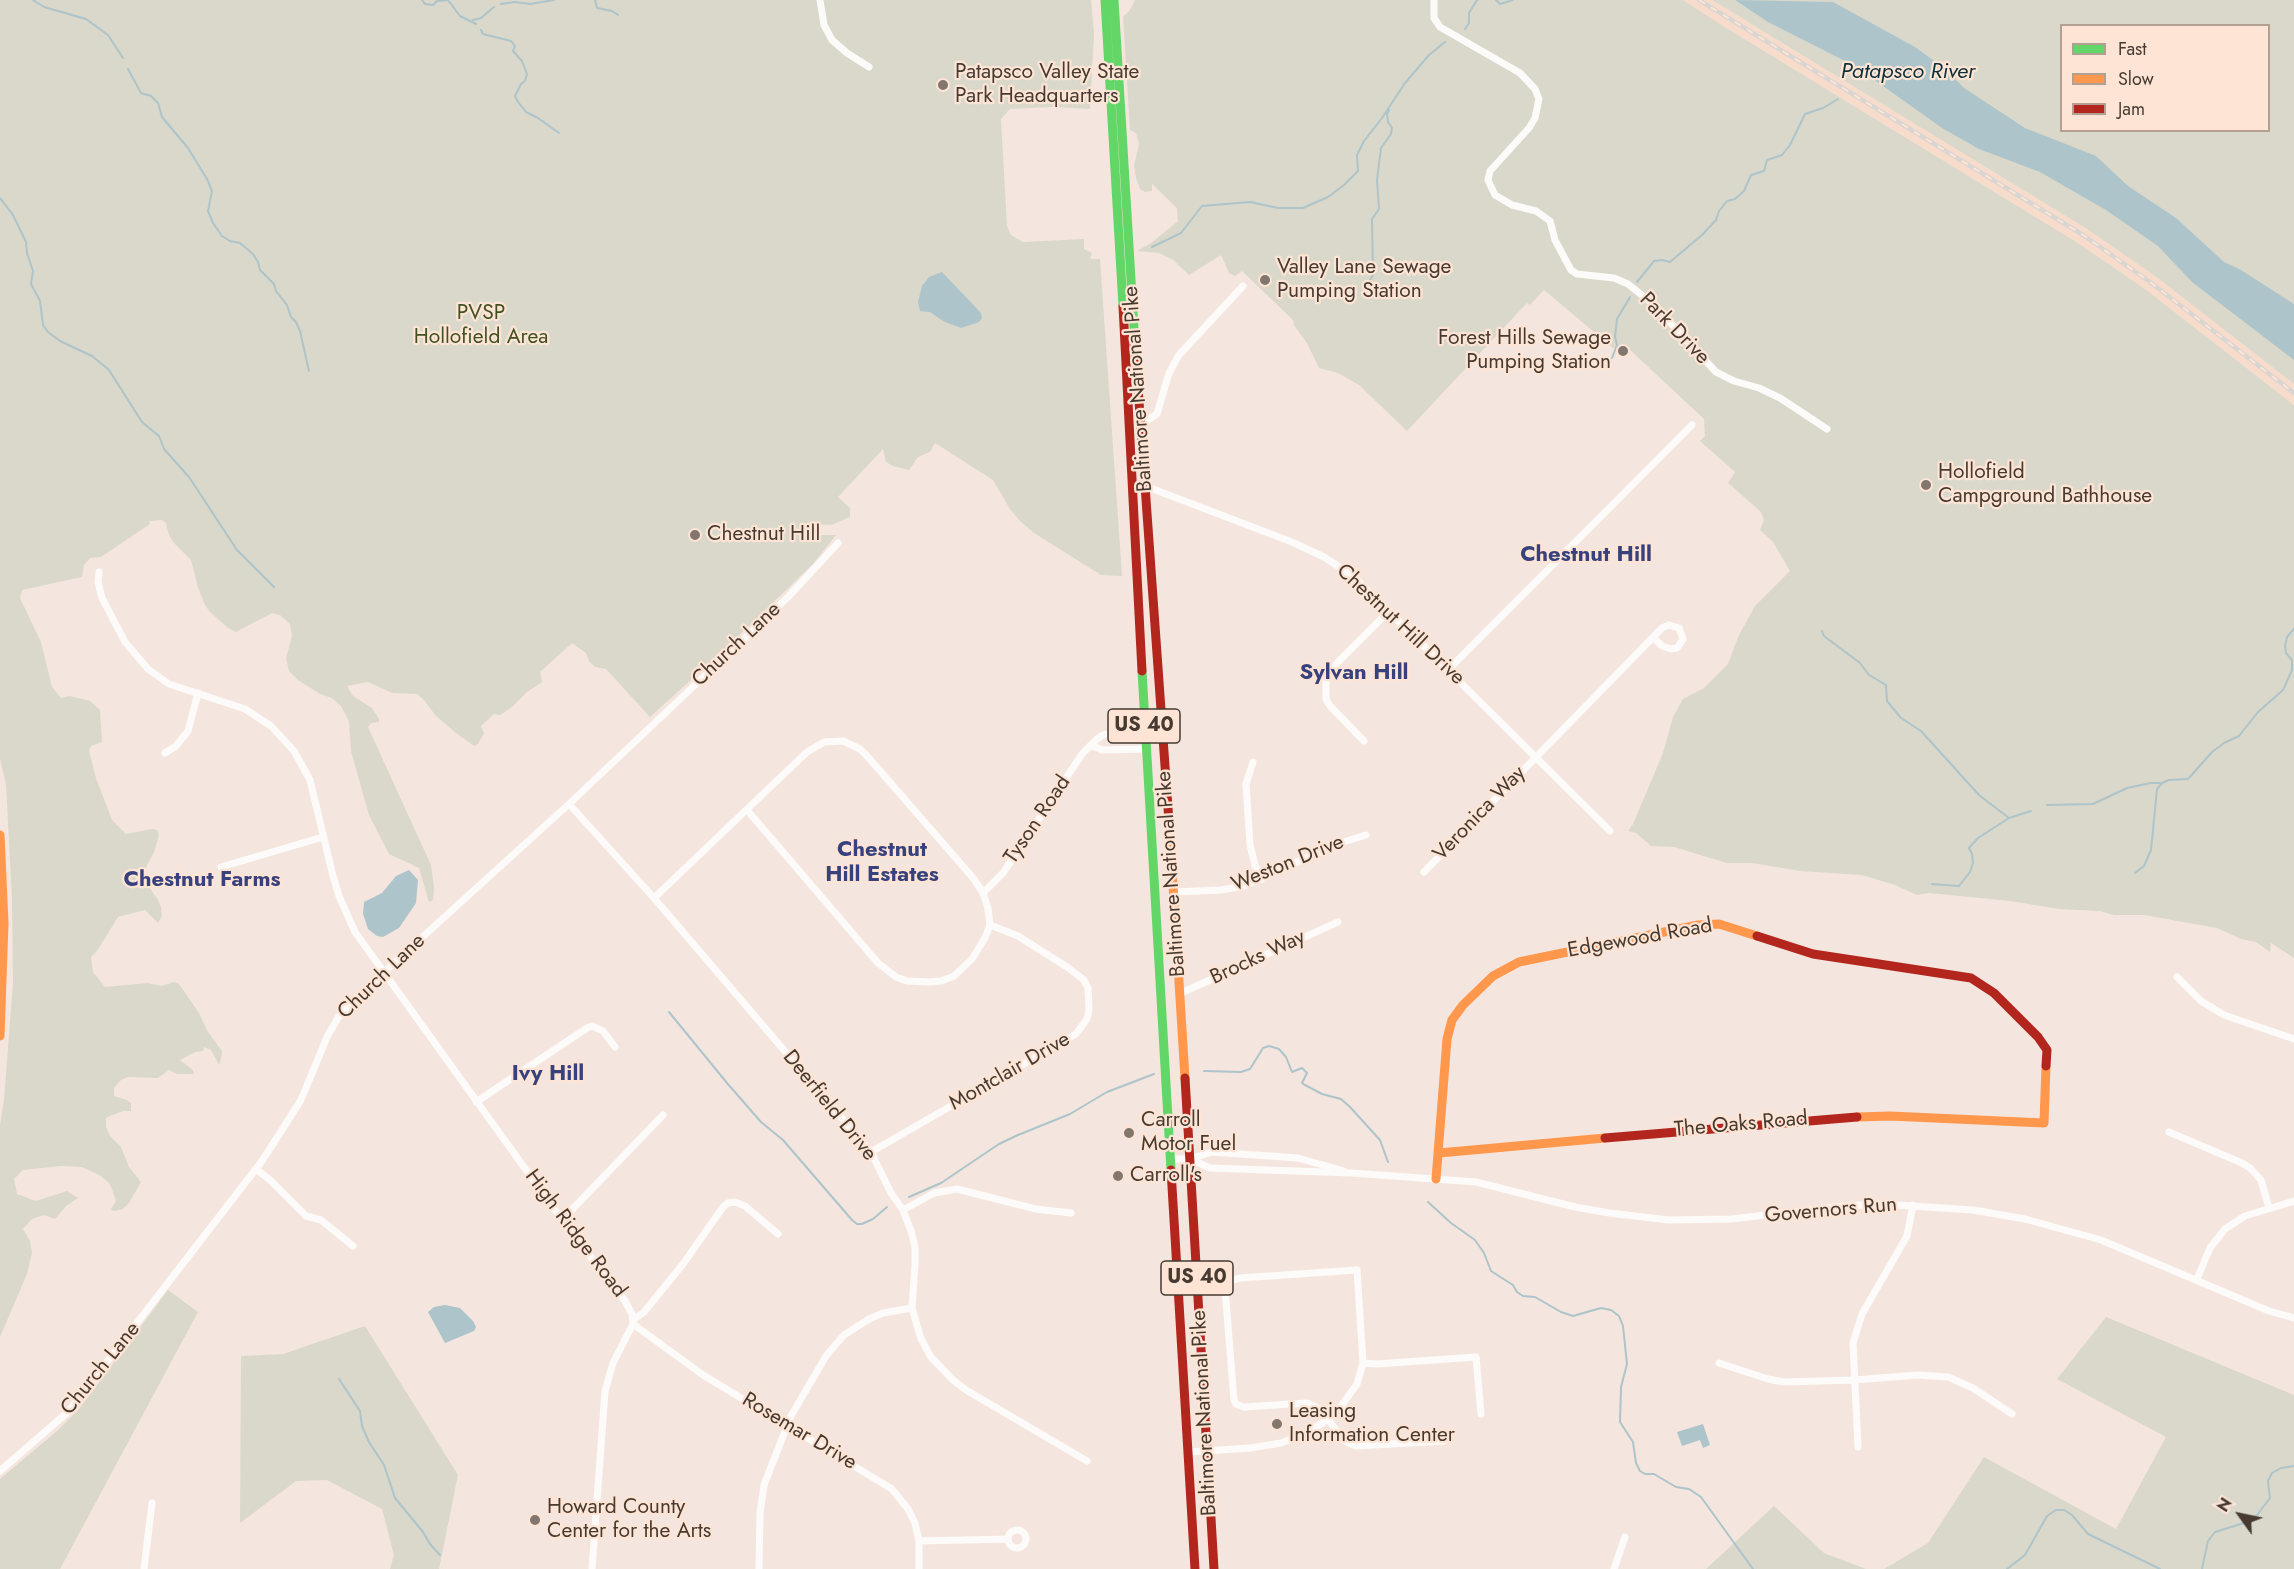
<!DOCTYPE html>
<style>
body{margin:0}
#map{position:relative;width:2294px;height:1569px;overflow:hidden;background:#f4e6de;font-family:Jost,sans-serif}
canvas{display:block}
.legend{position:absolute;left:2060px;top:24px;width:210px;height:108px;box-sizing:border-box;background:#fee4d4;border:2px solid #b4a093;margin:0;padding:8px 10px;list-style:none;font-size:18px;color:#463a31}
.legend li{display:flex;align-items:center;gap:12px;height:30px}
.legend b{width:30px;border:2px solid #b4a093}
.north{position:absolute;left:2210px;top:1485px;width:60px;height:60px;-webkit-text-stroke:4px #fee4d4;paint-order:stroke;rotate:303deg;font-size:16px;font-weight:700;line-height:24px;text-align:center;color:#463a31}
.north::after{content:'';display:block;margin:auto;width:21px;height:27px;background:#463a31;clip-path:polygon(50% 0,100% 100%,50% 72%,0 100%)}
</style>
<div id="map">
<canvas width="2294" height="1569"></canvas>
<ul class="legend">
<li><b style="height:8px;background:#63d668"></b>Fast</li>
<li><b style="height:8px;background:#ff974d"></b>Slow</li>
<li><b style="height:8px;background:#b3261e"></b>Jam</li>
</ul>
<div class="north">N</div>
</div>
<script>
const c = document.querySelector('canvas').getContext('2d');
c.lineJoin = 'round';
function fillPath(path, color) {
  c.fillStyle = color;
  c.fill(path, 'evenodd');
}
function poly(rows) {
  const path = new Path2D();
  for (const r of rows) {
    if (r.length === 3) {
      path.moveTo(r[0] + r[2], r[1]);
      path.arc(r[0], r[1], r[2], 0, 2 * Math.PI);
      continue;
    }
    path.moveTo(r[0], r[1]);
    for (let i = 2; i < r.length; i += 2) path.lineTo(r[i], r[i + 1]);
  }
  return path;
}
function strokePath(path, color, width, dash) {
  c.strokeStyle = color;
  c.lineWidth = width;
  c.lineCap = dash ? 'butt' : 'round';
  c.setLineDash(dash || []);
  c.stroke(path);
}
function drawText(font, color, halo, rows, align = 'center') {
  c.font = font + ' Jost,sans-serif';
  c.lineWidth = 4.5;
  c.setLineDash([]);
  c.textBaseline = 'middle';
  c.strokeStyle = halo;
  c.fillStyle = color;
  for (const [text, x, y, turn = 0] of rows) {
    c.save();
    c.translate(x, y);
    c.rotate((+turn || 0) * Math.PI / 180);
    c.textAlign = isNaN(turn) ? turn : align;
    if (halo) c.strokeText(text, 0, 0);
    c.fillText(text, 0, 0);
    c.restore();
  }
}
const built = poly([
 [1683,0,1712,0,2087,229,2155,276,2294,384,2294,405,2145,289,2078,243,1720,24]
]);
const green = poly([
 [0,0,1091,0,1094,34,1090,109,1053,107,1010,109,1001,119,1007,226,1011,235,1023,242,1084,239,1084,249,1092,253,1090,259,1100,259,1122,576,1101,575,1034,533,1020,521,1010,509,993,480,935,443,930,452,918,457,909,470,893,466,886,462,883,449,838,497,850,508,850,517,831,525,813,524,807,530,819,535,836,535,813,564,723,651,650,717,606,669,595,667,589,661,586,653,572,643,540,672,542,682,527,692,512,707,500,715,494,714,481,726,484,733,478,744,474,746,456,733,435,715,425,701,417,694,392,693,368,682,347,686,353,696,372,708,379,719,379,722,371,723,368,727,431,865,434,887,433,900,429,902,419,868,389,854,369,815,351,751,349,721,341,706,332,698,320,694,298,680,289,671,286,658,292,636,290,624,280,615,272,613,236,632,228,628,209,611,204,603,198,587,191,560,174,543,169,535,166,523,162,520,149,521,150,524,101,557,90,558,84,565,82,577,22,590,20,598,41,642,52,687,61,698,70,696,90,701,100,710,102,742,91,746,89,751,96,778,112,820,126,834,152,829,157,830,159,835,154,852,147,865,143,878,158,900,161,907,162,916,158,923,145,910,118,917,97,951,91,957,93,972,105,987,148,983,161,986,175,982,179,984,199,1013,208,1032,222,1051,222,1055,219,1065,211,1050,204,1047,203,1051,195,1052,180,1060,193,1070,194,1074,177,1074,169,1070,158,1078,128,1077,121,1080,114,1088,114,1096,127,1100,131,1103,131,1111,123,1111,110,1116,106,1118,106,1127,110,1136,121,1147,129,1167,141,1182,129,1203,123,1209,114,1211,111,1209,116,1201,110,1184,101,1176,82,1167,61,1166,23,1170,14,1179,17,1194,36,1201,67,1191,78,1198,66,1206,55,1219,44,1215,32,1219,23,1229,30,1241,32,1253,27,1274,0,1337,0,1125,4,1100,13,983,12,899,6,784,0,759],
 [1135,0,1683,0,1720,24,2078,243,2145,289,2294,405,2294,958,2271,943,2270,952,2256,942,2241,939,2217,928,2144,915,2114,915,2100,911,2059,909,2010,901,1929,893,1917,895,1895,885,1862,875,1800,871,1752,863,1727,863,1674,847,1651,846,1636,833,1628,831,1633,824,1663,753,1673,717,1683,699,1704,688,1728,664,1738,637,1755,606,1790,571,1773,542,1760,530,1764,520,1761,512,1728,483,1735,472,1700,441,1705,436,1704,419,1628,348,1621,346,1613,348,1544,290,1530,305,1527,303,1407,431,1359,385,1338,373,1319,368,1307,343,1293,324,1294,321,1242,271,1235,276,1229,273,1221,255,1189,275,1173,260,1159,253,1137,251,1151,243,1178,221,1177,208,1152,184,1152,191,1145,192,1140,189,1136,178,1134,166,1139,144,1136,133,1130,130,1123,17,1130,10],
 [1712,0,2294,0,2294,384,2155,276,2087,229],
 [2062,26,2268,26,2268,130,2062,130],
 [168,1290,198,1312,60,1569,0,1569,0,1479,57,1431,79,1409],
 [2106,1317,2294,1395,2294,1569,1884,1569,1928,1543,1984,1457,2116,1529,2166,1437,2057,1379],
 [365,1326,458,1475,439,1569,390,1569,394,1555,382,1509,327,1480,296,1481,240,1523,241,1356,283,1354],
 [1774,1506,1824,1553,1866,1569,1706,1569]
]);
const water = poly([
 [1735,0,1833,2,1915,47,1945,69,1964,88,2025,128,2096,156,2128,186,2176,218,2224,262,2241,270,2294,304,2294,360,2192,282,2158,246,2106,210,2040,172,1979,149,1942,128,1855,66,1768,22],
 [942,272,981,313,982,318,979,322,961,328,943,321,930,312,920,311,918,302,922,286,929,277],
 [409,870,418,880,416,903,399,928,383,937,377,936,368,929,363,914,364,902,382,893,396,876],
 [445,1305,460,1308,473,1321,476,1327,474,1331,445,1343,428,1312,434,1307],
 [1703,1424,1710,1445,1703,1448,1700,1440,1682,1446,1677,1432]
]);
const stream = poly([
 [33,0,44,7,86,19,108,35,123,58],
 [422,0,425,4,433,5,437,1,448,0,460,16,476,24],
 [595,0,597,8,612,11,618,15],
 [1496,0,1500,4,1513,0],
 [501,4,515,2,530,4,554,0],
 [473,20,481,18,494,7],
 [1465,29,1469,23,1469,13,1477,0],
 [481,30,483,34,511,41,515,46,513,51,522,61,527,74,525,81,521,84,515,96,518,102,526,112,538,118,559,133],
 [128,69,141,93,151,96,158,103,162,117,188,148,207,179,212,191,208,211,213,223,222,236,230,241,240,243,253,254,258,262,260,270,274,284,276,291,287,305,291,317,296,322,300,331,309,371],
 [0,198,13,215,26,242,27,253,33,271,31,284,40,301,43,325,48,332,60,341,92,356,109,370,142,422,159,436,164,449,189,477,237,550,274,587],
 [1152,247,1181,233,1202,206,1250,202,1278,208,1303,208,1328,197,1344,185,1358,171,1357,155,1364,141,1382,118,1405,83,1429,55,1445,42],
 [1637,282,1654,261,1662,260,1670,262,1702,235,1716,220,1719,211,1727,201,1735,199,1744,191,1751,175,1764,171,1767,160,1782,155,1790,145,1805,114,1823,108,1838,99],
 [1364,297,1364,290,1373,275,1372,219,1379,209,1377,180,1381,148,1391,134,1392,128,1388,122,1387,114,1389,110],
 [1612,358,1617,345,1615,337,1617,319,1630,297],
 [1822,631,1824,636,1860,663,1869,675,1886,685,1887,701,1901,718,1921,731,1979,795,2009,818],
 [2047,805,2093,804,2127,788,2151,783,2160,783],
 [2135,873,2144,866,2151,850,2157,789,2162,783,2169,780,2188,779,2212,752,2224,743,2239,736,2258,712,2283,690,2292,670,2292,660,2286,653,2285,646,2287,637,2294,629],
 [1932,884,1959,886,1970,872,1973,863,1972,854,1969,848,1978,838,2009,818,2031,811],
 [669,1012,727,1083,761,1122,783,1140,852,1220,857,1224,862,1224,873,1219,887,1207],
 [1204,1071,1241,1072,1250,1069,1263,1048,1269,1046,1279,1049,1286,1057,1292,1072,1302,1068,1307,1073,1302,1083,1305,1085,1322,1094,1341,1099,1350,1107,1380,1140,1388,1162],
 [909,1197,941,1183,999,1144,1018,1135,1070,1114,1107,1092,1154,1074],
 [1428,1202,1451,1223,1475,1240,1484,1253,1491,1271,1513,1285,1517,1292,1523,1296,1535,1297,1561,1312,1573,1316,1601,1308,1611,1310,1619,1316,1623,1326,1627,1364,1621,1387,1620,1422,1633,1442,1636,1463,1640,1471,1645,1474,1654,1474,1676,1487,1689,1489,1701,1497,1753,1569],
 [339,1379,360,1411,362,1426,369,1442,384,1465,395,1498,423,1532,430,1544,440,1555],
 [2007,1569,2025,1555,2047,1516,2056,1510,2064,1510,2072,1515,2088,1534,2160,1569],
 [2202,1569,2208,1541,2215,1532,2247,1522,2257,1515,2270,1498,2268,1481,2272,1473,2281,1468,2294,1466]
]);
const street = poly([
 [820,0,824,25,832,40,847,53,869,67],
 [1434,0,1434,18,1440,27,1520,73,1535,89,1539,99,1535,118,1529,128,1490,171,1488,180,1495,195,1512,205,1536,211,1550,221,1555,240,1571,270,1577,274,1614,278,1628,284,1653,304,1716,372,1734,381,1759,388,1780,398,1827,429],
 [1140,425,1157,414,1169,373,1179,355,1243,286],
 [1145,486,1292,542,1324,557,1353,576,1610,831],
 [99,572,98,582,102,598,125,642,148,669,169,684,245,709,271,726,294,751,310,780,333,876,339,896,355,932,562,1220,625,1301,632,1314,633,1324,613,1363,605,1391,592,1569],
 [1448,670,1692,425],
 [1364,741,1330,706,1326,699,1326,679,1337,663,1389,611],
 [1091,745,1102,750,1145,749],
 [165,753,176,746,188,731,198,693],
 [1253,762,1246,784,1250,845,1255,865,1262,879],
 [569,804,654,898,871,1152,891,1193,903,1210,911,1231,915,1247,915,1264,912,1308,921,1339,931,1357,953,1380,966,1390,1087,1461],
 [747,810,878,963,896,977,907,981,929,982,941,981,954,976,972,959,985,938,990,925],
 [221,867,323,837],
 [1424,872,1662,628,1669,625,1679,628,1683,639,1677,648,1671,649,1662,646,1653,637],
 [1174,892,1221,890,1244,886,1337,844,1366,835],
 [983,893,1003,873,1082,754,1097,739,1103,735,1144,727],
 [654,898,807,752,824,742,843,741,860,749,868,757,974,879,983,893,988,908,990,925,1018,936,1067,967,1084,980,1088,988,1089,1010,1087,1019,1076,1034,871,1152],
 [2177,977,2201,1001,2224,1015,2294,1039],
 [1179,994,1338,922],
 [476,1102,587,1028,592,1026,603,1031,615,1047],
 [2169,1132,2242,1163,2250,1168,2261,1180,2269,1208],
 [1170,1159,1190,1159,1212,1152,1298,1158,1344,1171],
 [1190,1159,1210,1168,1352,1173,1476,1182,1575,1207,1609,1213,1669,1220,1731,1219,1844,1206,1881,1204,1973,1210,2025,1219,2101,1240,2269,1311,2294,1318],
 [256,1169,270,1180,306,1216,321,1220,353,1246],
 [903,1210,934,1193,957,1189,1036,1209,1071,1213],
 [562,1220,663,1115],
 [2197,1279,2210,1248,2225,1229,2245,1216,2294,1201],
 [633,1320,644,1312,683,1264,723,1207,728,1203,735,1202,745,1206,778,1234],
 [633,1324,703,1375,892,1489,908,1509,915,1523,919,1541,919,1569],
 [1363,1363,1377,1364,1476,1357,1481,1414],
 [1719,1363,1768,1379,1784,1382,1854,1380,1918,1375,1948,1377,1973,1388,2012,1414],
 [1858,1447,1853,1343,1862,1314,1907,1236,1913,1205],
 [1188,1452,1250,1448,1281,1443,1309,1432,1328,1419,1339,1409,1357,1384,1363,1363,1357,1270,1240,1278,1229,1281,1225,1289,1234,1400,1236,1404,1244,1407,1307,1403,1317,1408,1328,1419,1343,1440,1356,1446,1443,1441],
 [0,1471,69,1411,262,1161,301,1100,327,1037,339,1016,384,972,569,804,788,597,838,543],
 [1017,1539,9],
 [919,1541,1008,1539],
 [144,1569,152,1503],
 [759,1569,760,1513,764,1485,791,1416,826,1356,844,1335,869,1319,883,1313,912,1308],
 [1614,1569,1625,1537]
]);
const fast = poly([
 [1105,0,1123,306],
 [1114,0,1135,345],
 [1142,671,1171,1170]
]);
const slow = poly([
 [1169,822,1185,1078],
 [0,835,4,923,0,1036],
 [1857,1117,1890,1116,2044,1123,2046,1066],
 [1439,1153,1605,1138],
 [1436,1179,1447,1039,1452,1020,1463,1005,1493,976,1519,962,1698,925,1719,924,1757,936]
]);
const jam = poly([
 [1123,306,1142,671],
 [1135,345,1169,822],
 [1757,936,1813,954,1971,978,1994,993,2038,1037,2047,1050,2046,1066],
 [1185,1078,1214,1569],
 [1605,1138,1857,1117],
 [1171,1170,1195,1569]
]);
const rail = poly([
 [1699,0,2083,235,2150,282,2294,393]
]);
const markers = [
 [943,85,6,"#83766e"],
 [1265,280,6,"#83766e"],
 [1623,351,6,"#83766e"],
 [1926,485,6,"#83766e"],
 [695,535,6,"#83766e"],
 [1129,1133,6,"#83766e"],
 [1118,1176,6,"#83766e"],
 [1277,1424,6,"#83766e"],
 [535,1520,6,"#83766e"]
];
const shields = [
 [1144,726,72],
 [1197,1278,72]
];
const shieldNames = [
 ["US 40",1144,726],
 ["US 40",1197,1278]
];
const poiNames = [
 ["Patapsco Valley State",955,73],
 ["Park Headquarters",955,97],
 ["Valley Lane Sewage",1277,268],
 ["Pumping Station",1277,292],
 ["Forest Hills Sewage",1611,339,"right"],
 ["Pumping Station",1611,363,"right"],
 ["Hollofield",1938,473],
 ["Campground Bathhouse",1938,497],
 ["Chestnut Hill",707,535],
 ["Carroll",1141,1121],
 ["Motor Fuel",1141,1145],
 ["Carroll's",1130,1176],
 ["Leasing",1289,1412],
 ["Information Center",1289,1436],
 ["Howard County",547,1508],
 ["Center for the Arts",547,1532]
];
const parkNames = [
 ["PVSP",481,314],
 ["Hollofield Area",481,338]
];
const streetNames = [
 ["Park Drive",1674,329,46],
 ["Baltimore National Pike",1139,389,-94],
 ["Chestnut Hill Drive",1400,625,43],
 ["Church Lane",737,645,-43],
 ["Veronica Way",1480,814,-46],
 ["Tyson Road",1038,820,-56],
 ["Weston Drive",1288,864,-22],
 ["Baltimore National Pike",1172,874,-94],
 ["Edgewood Road",1640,939,-10],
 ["Brocks Way",1258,958,-25],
 ["Church Lane",382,977,-44],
 ["Montclair Drive",1010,1072,-30],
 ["Deerfield Drive",829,1106,51],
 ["The Oaks Road",1741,1125,-5],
 ["Governors Run",1831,1211,-5],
 ["High Ridge Road",575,1234,53],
 ["Church Lane",101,1369,-51],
 ["Baltimore National Pike",1205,1413,-93],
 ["Rosemar Drive",799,1432,31]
];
const waterNames = [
 ["Patapsco River",1908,73]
];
const neighbourhoodNames = [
 ["Chestnut Hill",1586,556],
 ["Sylvan Hill",1354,674],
 ["Chestnut",882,851],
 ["Hill Estates",882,876],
 ["Chestnut Farms",202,881],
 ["Ivy Hill",548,1075]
];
fillPath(built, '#f8dccb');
fillPath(green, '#dad8ca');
fillPath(water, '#adc4ca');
strokePath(stream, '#adc4ca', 2);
strokePath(street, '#fdfbfa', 7);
strokePath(fast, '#63d668', 9);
strokePath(slow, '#ff974d', 9);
strokePath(jam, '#b3261e', 9);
strokePath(rail, '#d9d5d2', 4.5);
strokePath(rail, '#fee4d4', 2, [7]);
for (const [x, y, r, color] of markers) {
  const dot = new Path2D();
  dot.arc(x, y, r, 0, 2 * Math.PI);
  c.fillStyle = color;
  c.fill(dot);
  strokePath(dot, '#fee4d4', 2);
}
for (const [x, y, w] of shields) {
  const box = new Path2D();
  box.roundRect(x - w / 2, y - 17, w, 34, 4.5);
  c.fillStyle = '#fee4d4';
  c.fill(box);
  strokePath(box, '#463a31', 1.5);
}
drawText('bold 20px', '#463a31', null, shieldNames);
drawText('21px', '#463a31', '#fee4d4', poiNames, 'left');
drawText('21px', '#415222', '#fee4d4', parkNames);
drawText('21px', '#463a31', '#fee4d4', streetNames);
drawText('italic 22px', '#0b303b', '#fee4d4', waterNames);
drawText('bold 22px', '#37417d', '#fee4d4', neighbourhoodNames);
</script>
